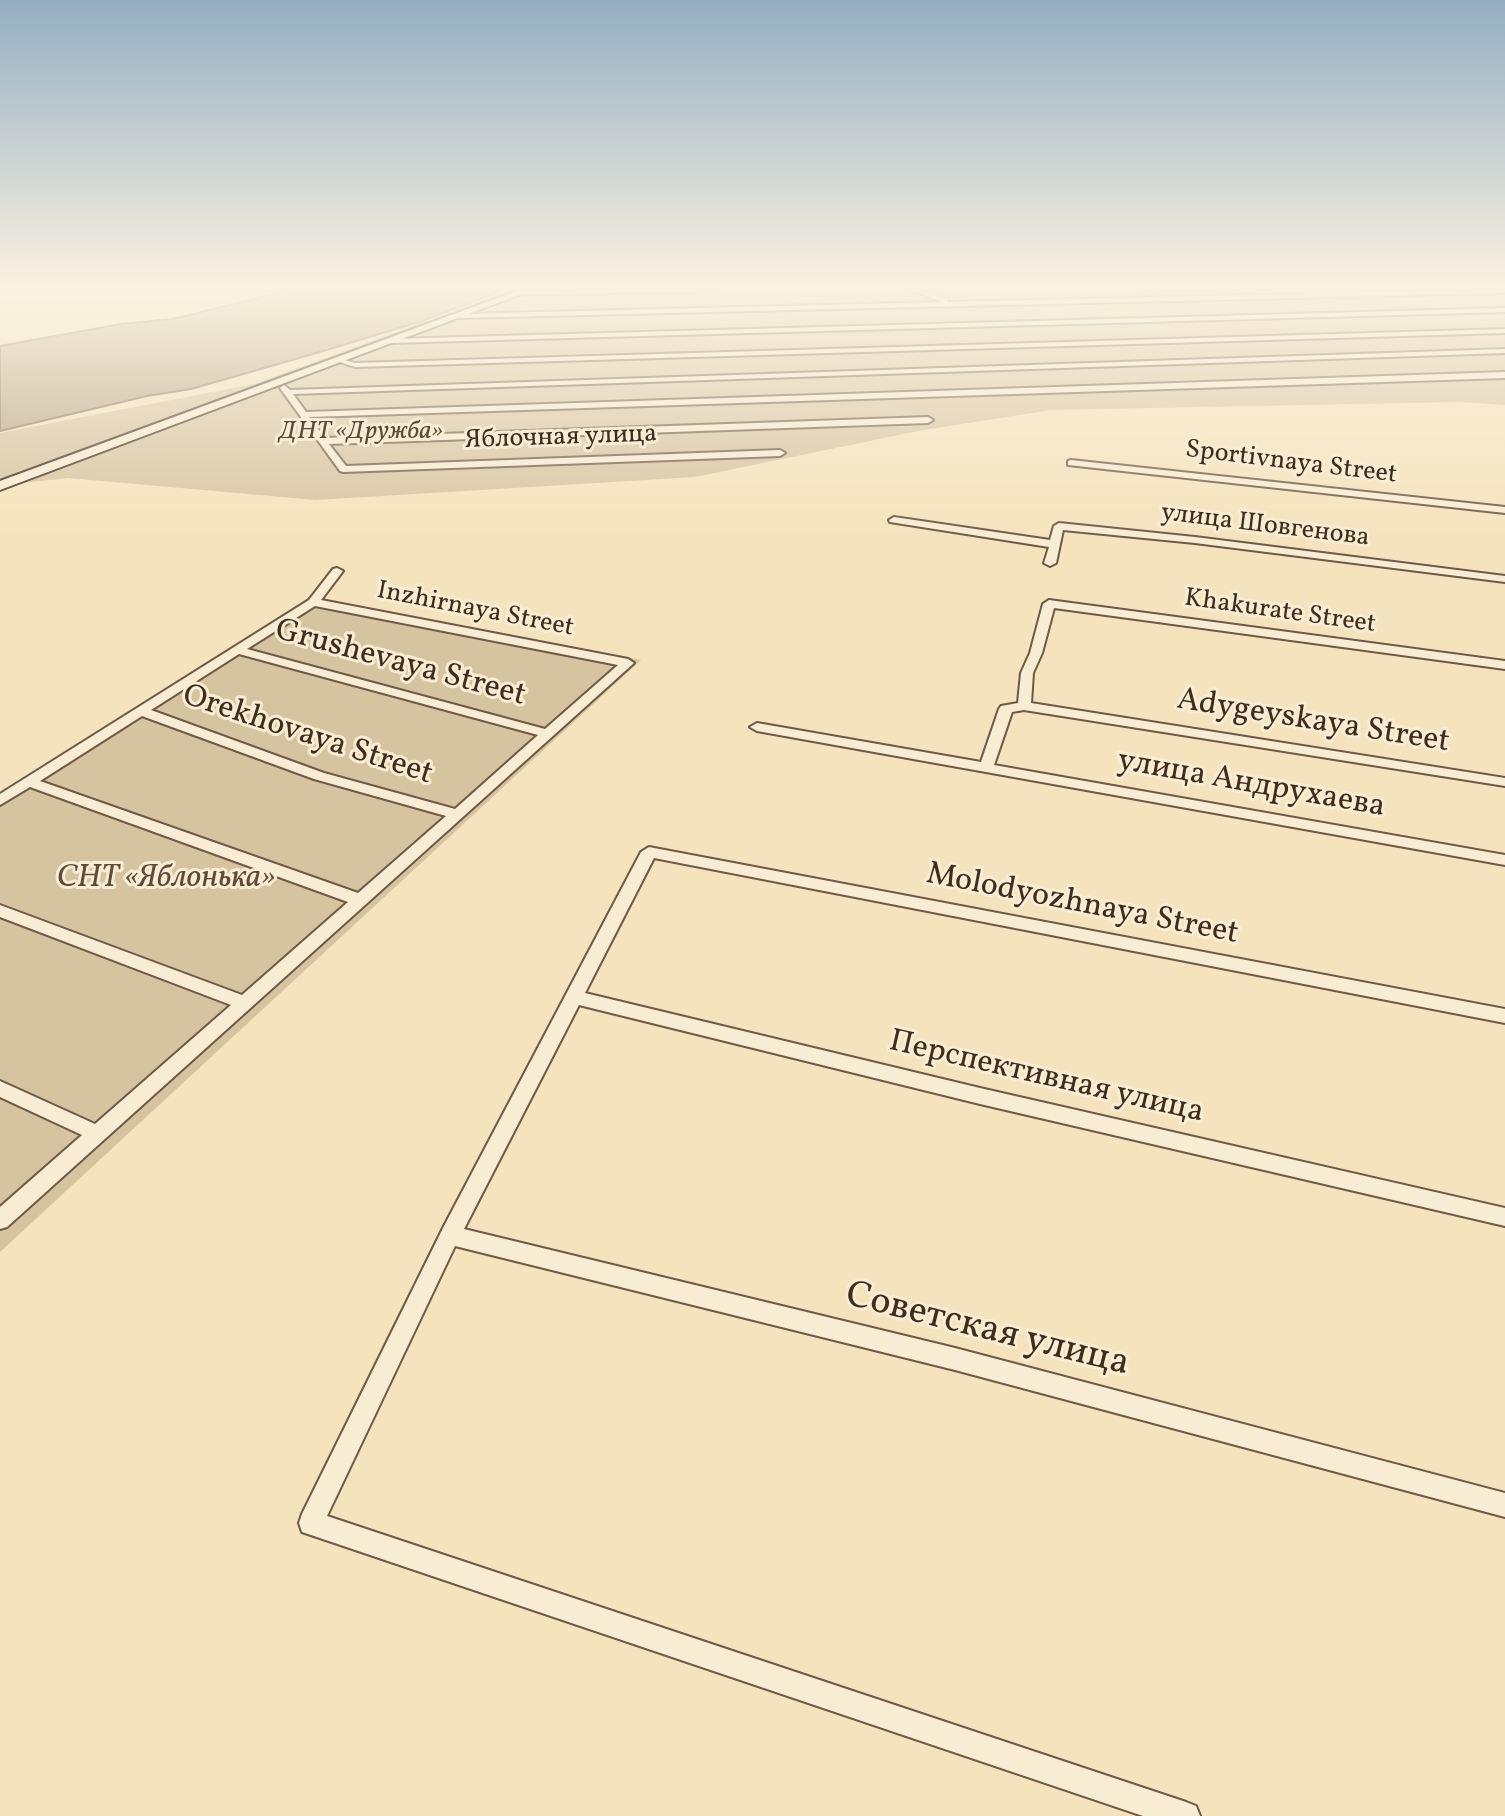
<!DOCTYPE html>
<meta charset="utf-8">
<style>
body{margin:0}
canvas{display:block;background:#f4e3bc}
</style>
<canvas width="1505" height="1816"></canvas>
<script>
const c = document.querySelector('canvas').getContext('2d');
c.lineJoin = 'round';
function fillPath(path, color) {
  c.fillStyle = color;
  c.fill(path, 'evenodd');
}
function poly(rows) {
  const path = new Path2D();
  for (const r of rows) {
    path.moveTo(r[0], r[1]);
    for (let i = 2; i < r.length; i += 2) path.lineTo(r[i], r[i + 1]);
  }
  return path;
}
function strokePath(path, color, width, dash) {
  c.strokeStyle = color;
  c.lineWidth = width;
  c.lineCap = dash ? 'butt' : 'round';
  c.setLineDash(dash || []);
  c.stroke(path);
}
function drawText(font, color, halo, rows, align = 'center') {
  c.font = font + ' Vollkorn,serif';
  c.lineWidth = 6;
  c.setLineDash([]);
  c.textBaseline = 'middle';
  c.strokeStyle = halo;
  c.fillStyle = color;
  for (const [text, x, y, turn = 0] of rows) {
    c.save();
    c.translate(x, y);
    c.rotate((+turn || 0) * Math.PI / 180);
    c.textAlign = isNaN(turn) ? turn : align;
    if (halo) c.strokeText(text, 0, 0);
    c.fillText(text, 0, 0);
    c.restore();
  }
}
const green = poly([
 [513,289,1505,289,1505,405,1460,402,1051,410,918,431,695,477,316,500,68,478,0,485,0,433,254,384],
 [313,598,641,660,0,1252,0,794]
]);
const water = poly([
 [294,289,506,289,422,321,320,352,191,389,147,396,0,431,0,346,121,324,173,319,294,289]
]);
const street = poly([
 [620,289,718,289,714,291,517,295,513,293,517,291,620,289],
 [909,289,918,289,948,299,948,302,1505,289,1505,293,460,318,456,316,460,314,942,302,909,289],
 [1505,308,1505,312,390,343,386,341,390,339,1505,308],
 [1505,329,1505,333,355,367,334,360,338,358,355,363,1505,329],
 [1505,349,1505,353,293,394,306,412,1505,372,1505,378,309,417,325,438,928,417,933,420,928,423,329,444,346,466,780,450,785,453,780,456,343,472,340,471,280,388,284,385,290,390,1505,349],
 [1071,460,1505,507,1505,513,1068,465,1068,461,1071,460],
 [894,517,1050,540,1054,526,1059,523,1195,537,1505,576,1505,582,1195,543,1063,530,1056,563,1050,566,1044,563,1049,547,890,522,889,520,894,517],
 [337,568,343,571,321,600,628,659,634,663,7,1227,0,1229,0,1207,82,1135,0,1097,0,1081,95,1124,231,1005,0,917,0,905,242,995,348,902,30,787,0,805,0,794,309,600,333,569,337,568],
 [315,606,618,665,545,729,247,649,315,606],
 [239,654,538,735,455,809,324,773,151,710,239,654],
 [142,716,314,779,446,816,358,893,40,781,142,716],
 [1049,600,1505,661,1505,669,1054,608,1042,653,1033,673,1031,703,1505,778,1505,786,1024,710,1012,712,994,765,1505,855,1505,865,757,731,750,727,757,723,981,762,999,709,1001,706,1018,703,1021,673,1030,653,1043,604,1049,600],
 [649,847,1505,1009,1505,1023,654,858,585,993,980,1088,1505,1208,1505,1226,980,1104,579,1005,464,1229,955,1348,1505,1493,1505,1517,955,1370,455,1246,327,1516,1186,1802,1196,1806,1200,1816,1143,1816,302,1532,299,1523,302,1514,443,1228,641,852,649,847]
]);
const secondary = poly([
 [522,289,535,289,0,490,0,481,522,289]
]);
const farParknames = [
 ["ДНТ «Дружба»",361,433]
];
const farStreetnames = [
 ["Яблочная улица",561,439,-2],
 ["Sportivnaya Street",1291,464,7],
 ["улица Шовгенова",1265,527,7],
 ["Inzhirnaya Street",475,611,11],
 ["Khakurate Street",1280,613,8]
];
const streetNames = [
 ["Grushevaya Street",400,665,15],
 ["Adygeyskaya Street",1313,723,9],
 ["Orekhovaya Street",307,737,18],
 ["улица Андрухаева",1251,786,10],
 ["Molodyozhnaya Street",1082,906,11],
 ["Перспективная улица",1046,1079,13]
];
const parkNames = [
 ["СНТ «Яблонька»",166,880]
];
const nearStreetnames = [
 ["Советская улица",987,1332,14]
];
fillPath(green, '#d6c4a1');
fillPath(water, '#b7a586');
strokePath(water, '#88755c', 2);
strokePath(street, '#6e5a46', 4);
strokePath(secondary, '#412d1e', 4);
fillPath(street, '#f8edd3');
fillPath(secondary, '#f8edd3');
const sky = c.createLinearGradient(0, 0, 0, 543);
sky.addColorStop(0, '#94aec1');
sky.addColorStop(0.53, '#faf2e1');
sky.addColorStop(1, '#faf2e100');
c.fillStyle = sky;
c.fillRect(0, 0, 1505, 543);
drawText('italic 26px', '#5f4b38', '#f8edd3', farParknames);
drawText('26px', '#412d1e', '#f8edd3', farStreetnames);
drawText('32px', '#412d1e', '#f8edd3', streetNames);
drawText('italic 32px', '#5f4b38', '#f8edd3', parkNames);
drawText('38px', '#412d1e', '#f8edd3', nearStreetnames);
</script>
